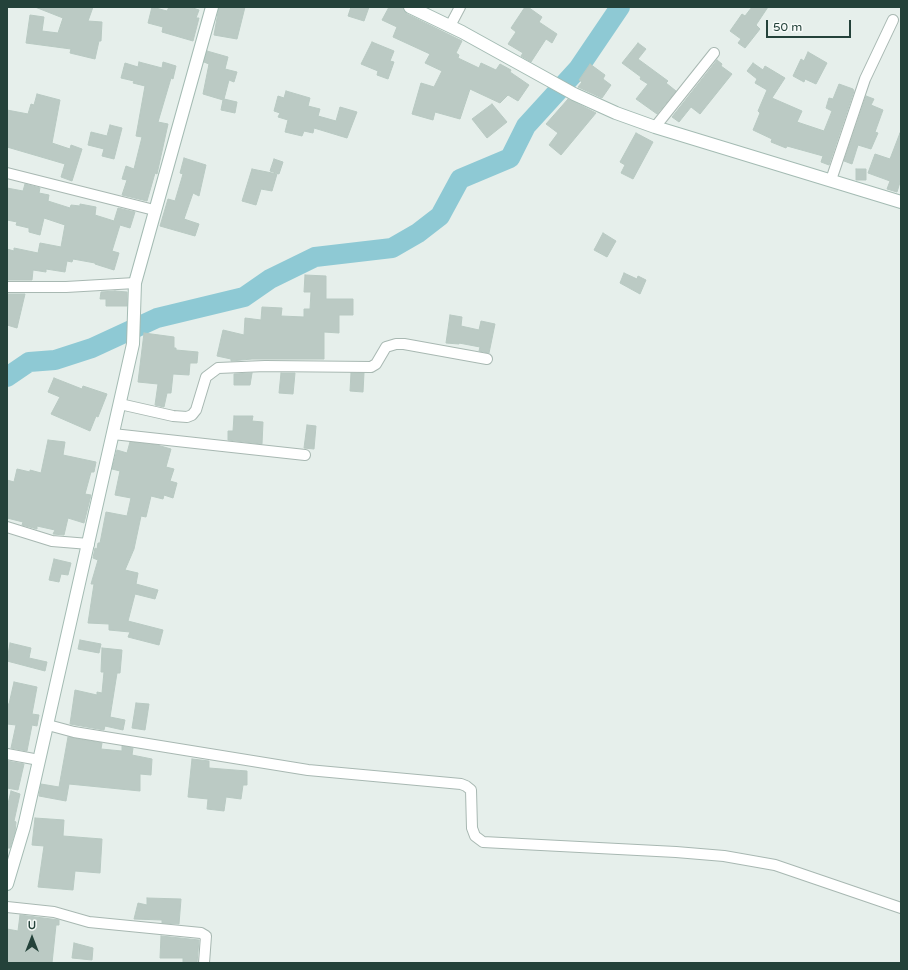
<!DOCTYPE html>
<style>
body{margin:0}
#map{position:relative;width:908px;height:970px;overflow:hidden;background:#e6efeb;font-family:"Varela Round",sans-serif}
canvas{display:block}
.frame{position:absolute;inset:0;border:8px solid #24423a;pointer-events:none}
.north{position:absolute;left:12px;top:918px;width:40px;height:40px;-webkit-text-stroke:3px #f7fbf9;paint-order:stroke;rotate:0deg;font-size:11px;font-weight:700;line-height:16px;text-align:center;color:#24423a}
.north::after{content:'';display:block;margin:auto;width:14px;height:18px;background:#24423a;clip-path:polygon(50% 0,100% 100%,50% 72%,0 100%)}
.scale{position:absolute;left:766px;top:20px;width:85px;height:18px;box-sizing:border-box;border:2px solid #24423a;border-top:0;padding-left:5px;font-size:12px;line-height:14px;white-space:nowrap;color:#24423a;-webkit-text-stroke:3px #f7fbf9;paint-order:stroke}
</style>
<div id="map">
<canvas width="908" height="970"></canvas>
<div class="frame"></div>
<div class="north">U</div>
<div class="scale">50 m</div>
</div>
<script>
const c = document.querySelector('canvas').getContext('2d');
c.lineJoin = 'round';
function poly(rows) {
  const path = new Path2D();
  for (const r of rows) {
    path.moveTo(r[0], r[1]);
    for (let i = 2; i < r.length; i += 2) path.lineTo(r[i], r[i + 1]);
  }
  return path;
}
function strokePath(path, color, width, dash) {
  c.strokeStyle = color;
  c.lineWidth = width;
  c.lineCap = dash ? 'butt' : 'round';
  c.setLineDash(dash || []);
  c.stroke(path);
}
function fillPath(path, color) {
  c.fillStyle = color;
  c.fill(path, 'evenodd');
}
const river = poly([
 [7,377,29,362,55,360,92,348,157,318,244,297,270,279,315,257,392,248,418,233,440,216,460,179,510,158,526,126,578,69,620,7]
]);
const building = poly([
 [35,7,93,7,88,21,102,22,101,41,99,41,95,59,70,53,71,49,26,43,30,15,44,17,42,31,58,33,63,18,35,7],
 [152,7,167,11,169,7,190,7,199,10,196,18,199,18,193,41,162,32,163,27,148,23,152,7],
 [219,7,245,7,237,39,214,35,219,7],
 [351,7,369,7,364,21,348,16,351,7],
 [389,7,403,7,407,14,462,41,456,53,459,55,458,58,479,68,481,63,496,70,500,64,511,70,510,72,529,85,518,101,508,95,500,103,470,89,460,119,435,112,433,120,412,114,421,83,434,87,442,71,425,63,430,54,393,37,397,27,382,20,389,7],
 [525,7,528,7,542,17,539,22,557,34,552,43,546,39,531,62,521,56,523,53,508,44,516,32,511,28,525,7],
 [752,7,768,7,756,25,760,29,745,48,738,43,741,39,730,31,742,14,745,16,752,7],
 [372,42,394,51,390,61,394,62,388,79,377,75,378,71,361,64,372,42],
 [638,43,646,49,638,59,668,81,666,83,676,91,657,114,636,99,648,84,640,79,641,77,622,63,638,43],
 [207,51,228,57,225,69,237,72,234,82,229,80,224,99,237,102,235,113,221,110,223,100,203,94,209,64,204,62,207,51],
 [808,52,827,63,816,84,805,79,804,82,793,76,801,59,804,61,808,52],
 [717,60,722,64,721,66,732,74,700,114,691,107,679,122,672,117,717,60],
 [139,62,162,68,163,62,176,66,173,79,171,78,158,122,168,124,157,174,155,173,147,201,122,195,127,180,122,179,126,166,134,169,142,137,136,136,145,86,133,83,134,81,121,78,125,63,138,67,139,62],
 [753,63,763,70,765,66,785,78,772,98,802,111,797,122,824,131,832,111,826,108,829,98,833,99,839,84,853,89,854,91,829,165,821,162,823,156,787,146,786,148,771,142,772,139,753,130,760,113,758,111,767,90,755,83,757,79,747,71,753,63],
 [590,64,605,75,603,79,611,85,602,98,578,87,582,82,579,80,590,64],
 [286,91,310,98,308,106,320,109,318,116,336,121,340,107,357,112,347,138,314,128,313,133,304,131,302,136,285,132,288,120,278,117,280,113,274,111,278,96,284,98,286,91],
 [37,94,60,100,52,143,70,149,71,145,82,149,72,181,61,177,65,164,7,147,7,110,28,114,31,104,34,105,37,94],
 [866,96,874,99,871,105,883,110,875,132,878,133,871,149,858,145,852,164,844,161,866,96],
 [568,99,596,113,561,155,549,145,558,133,546,124,568,99],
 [492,104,507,122,487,138,472,119,492,104],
 [110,125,122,128,114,159,102,156,104,149,88,145,91,132,107,136,110,125],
 [636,133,653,142,633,179,621,173,625,165,620,162,636,133],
 [900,133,901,179,897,192,887,189,890,181,868,173,875,154,890,159,900,133],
 [184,158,206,165,199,196,193,193,184,219,199,224,195,236,160,226,168,199,175,201,183,174,180,173,184,158],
 [274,159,283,162,279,174,270,171,274,159],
 [252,169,277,174,272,191,261,189,256,205,242,201,252,169],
 [856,169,866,169,866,180,856,180,856,169],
 [25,184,40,188,39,193,49,195,48,201,70,208,71,205,80,206,80,204,96,207,95,215,114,221,118,208,135,212,130,228,120,225,112,251,119,253,114,270,95,264,95,263,73,259,72,262,67,261,65,272,46,269,46,272,33,270,32,280,7,280,7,249,14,251,14,248,38,253,40,243,61,247,65,225,44,218,40,235,29,232,29,228,16,225,17,222,7,220,7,188,23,191,25,184],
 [603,233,616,241,607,257,594,250,603,233],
 [624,273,637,279,638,276,646,280,640,294,620,283,624,273],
 [305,275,326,276,326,299,353,299,353,315,339,315,339,333,324,332,324,359,252,359,231,361,231,359,217,356,223,330,244,335,245,318,261,320,262,307,282,308,281,316,304,317,304,309,310,309,311,292,304,292,305,275],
 [115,291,127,292,127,306,106,306,106,299,100,299,101,292,115,291],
 [7,294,25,294,17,328,7,325,7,294],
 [450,315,462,317,461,326,479,330,481,321,495,324,489,353,479,351,480,347,459,343,459,344,446,343,450,315],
 [144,333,174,337,174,348,176,348,176,350,198,352,197,363,190,363,189,375,173,374,171,393,167,393,164,407,155,405,158,384,138,382,144,333],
 [252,373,250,385,234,385,234,374,252,373],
 [281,373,295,373,293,394,279,393,281,373],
 [351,373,364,373,363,392,350,391,351,373],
 [54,378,82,389,83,386,107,394,98,417,96,416,90,431,51,414,60,397,48,392,54,378],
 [234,416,253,416,252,421,263,422,262,444,228,440,228,431,233,431,234,416],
 [307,425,316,426,314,449,304,448,307,425],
 [48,440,65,442,63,455,96,462,94,472,91,472,85,494,91,495,84,523,68,518,64,535,53,534,55,530,37,526,37,529,22,525,23,522,7,518,7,480,14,482,17,469,30,472,30,470,41,473,48,440],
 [130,442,157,445,171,449,166,467,174,469,170,481,177,483,173,498,164,495,163,499,151,496,146,517,141,516,134,549,125,570,138,573,136,584,158,590,155,599,135,594,128,621,163,630,159,645,128,637,130,632,109,630,109,624,88,623,94,584,91,584,98,560,93,558,95,548,97,549,98,543,100,543,106,512,127,516,131,498,115,495,120,471,112,469,117,450,127,453,130,442],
 [54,559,71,563,68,575,61,574,59,582,49,580,54,559],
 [80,640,101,644,99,653,78,649,80,640],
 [10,643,31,648,29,658,47,662,45,671,7,661,10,643],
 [102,648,122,650,120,673,117,673,110,717,125,720,123,730,105,726,104,730,70,724,75,690,97,695,97,692,102,693,104,672,101,672,102,648],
 [14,682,37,687,32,714,39,715,37,726,32,725,27,751,11,748,16,725,7,724,7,704,9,704,14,682],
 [136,703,149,704,145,730,132,728,136,703],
 [68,737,102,743,101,749,122,751,122,746,133,748,132,755,152,759,151,775,140,774,140,791,69,784,66,801,39,796,41,784,59,787,68,737],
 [192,759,209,761,209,768,247,771,247,785,243,785,241,799,226,797,224,811,207,809,208,799,188,797,192,759],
 [7,761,24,764,18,790,7,788,7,761],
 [11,791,20,794,14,821,16,822,15,832,10,848,7,848,7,808,11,791],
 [35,818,64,820,63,836,102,839,100,873,75,871,73,890,38,887,44,846,32,845,35,818],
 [147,898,181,899,179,924,162,923,162,920,134,919,138,903,147,905,147,898],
 [20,915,59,920,59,925,56,925,52,963,7,963,7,929,18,931,20,915],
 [161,936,199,940,197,963,183,963,183,958,160,958,161,936],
 [74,943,93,948,92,960,72,958,74,943]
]);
const street = poly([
 [450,26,460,7],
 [655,127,714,53],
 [7,173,154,210],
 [831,180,865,79,893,20],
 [7,287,66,287,135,283],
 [120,404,173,416,187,417,192,415,196,410,206,377,218,368,265,366,371,367,376,364,386,347,396,344,404,344,487,359],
 [113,434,305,455],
 [7,527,52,541,89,544],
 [48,725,74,732,308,770,461,784,466,786,471,790,472,828,475,836,483,842,676,852,724,856,775,865,901,908],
 [7,754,39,760],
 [7,907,54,912,89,922,201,933,206,936,204,963]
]);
const secondary = poly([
 [410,7,462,32,574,94,616,113,655,127,901,202],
 [7,884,24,827,133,344,135,283,212,7]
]);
strokePath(river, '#8ec9d4', 20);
fillPath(building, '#bbcac4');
strokePath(building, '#b8c9c2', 1);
strokePath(street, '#a8b8b2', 12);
strokePath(secondary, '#a4bbb3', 14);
strokePath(street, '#fff', 10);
strokePath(secondary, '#fff', 12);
</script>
